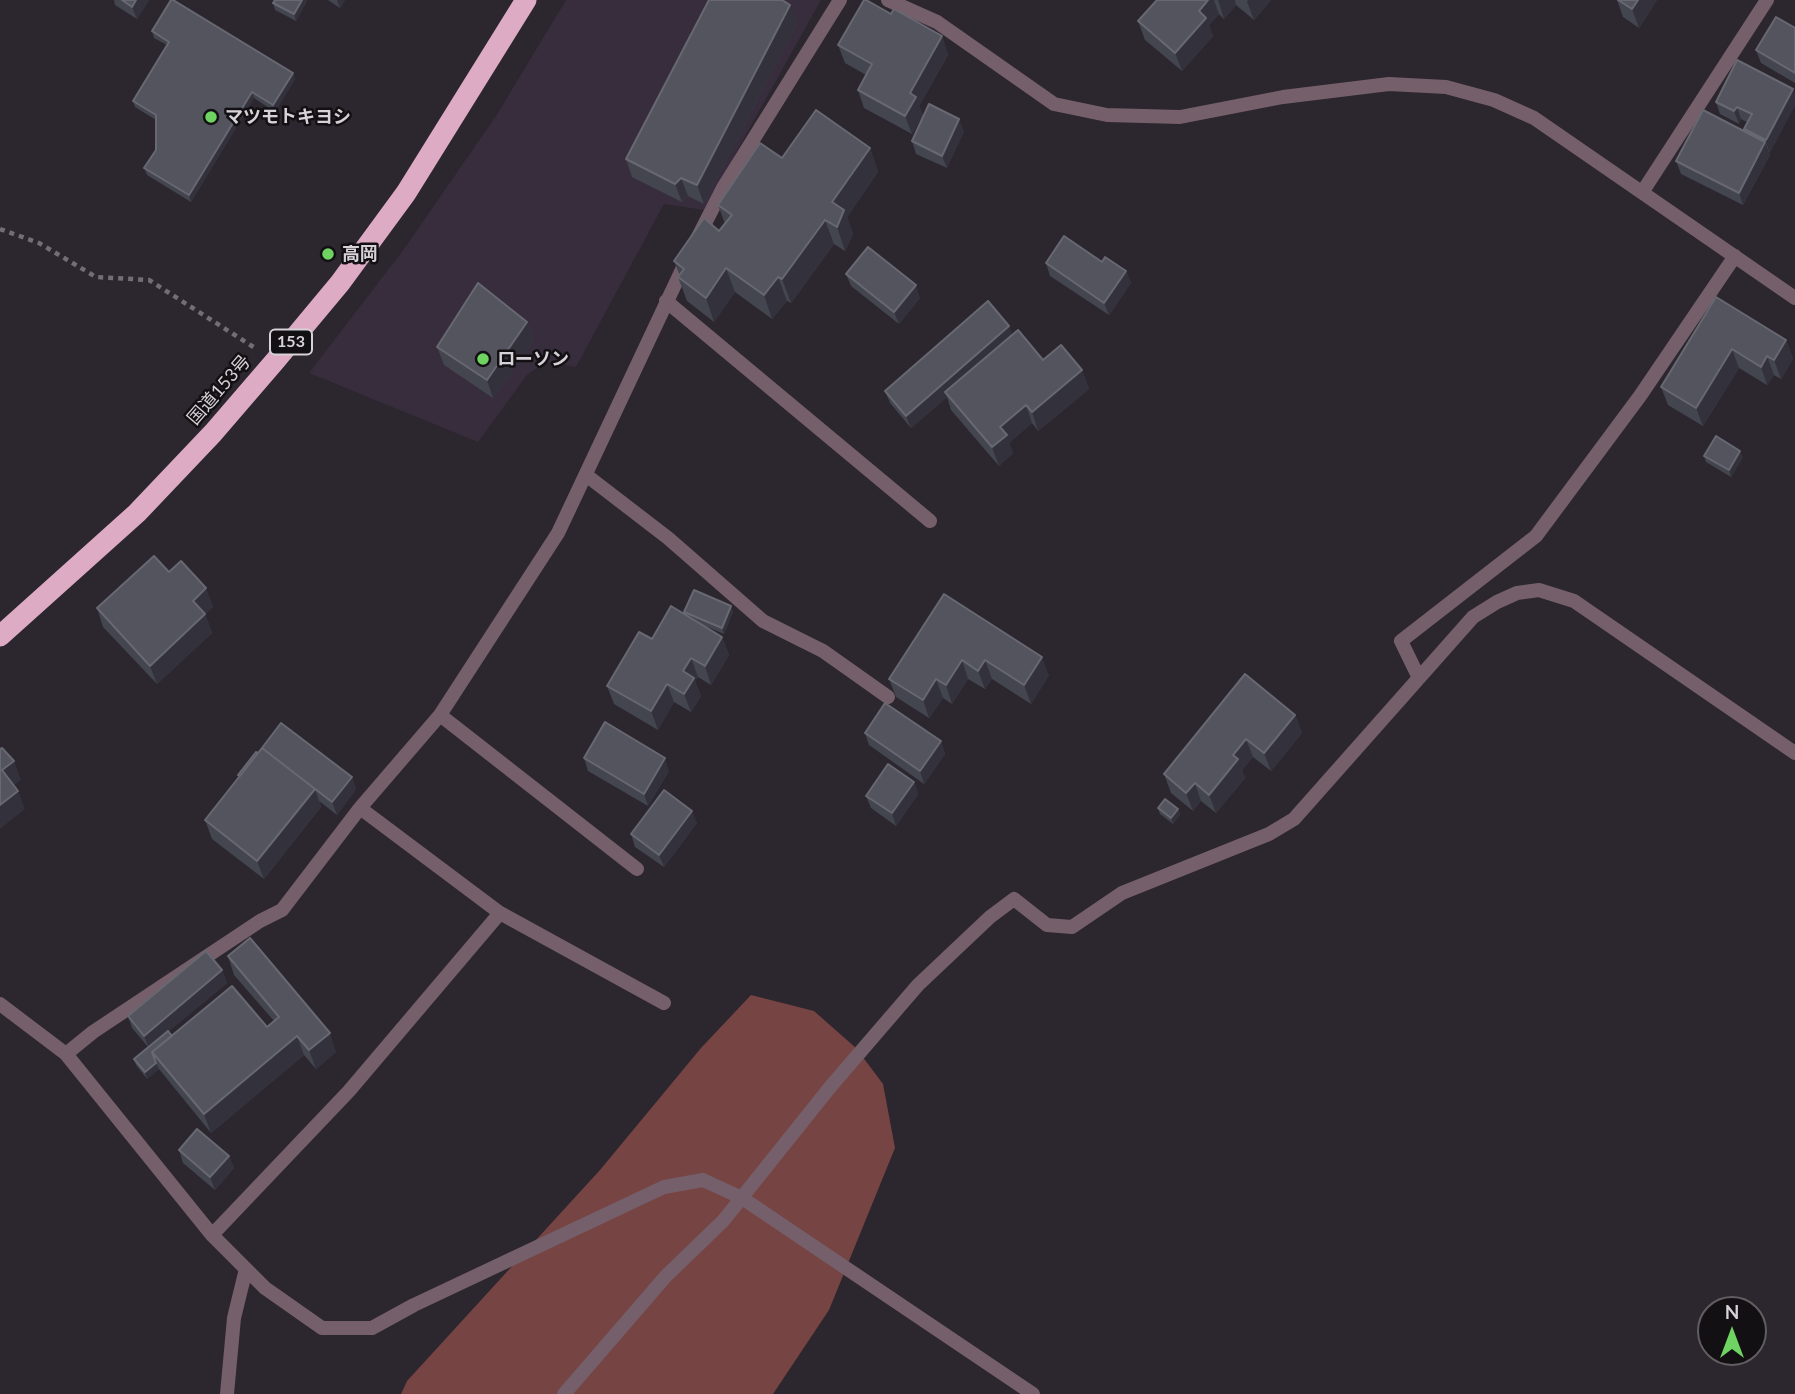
<!DOCTYPE html>
<meta charset="utf-8">
<style>
body{margin:0}
#map{position:relative;width:1795px;height:1394px;overflow:hidden;background:#2c262f;font-family:Lato,sans-serif}
canvas{display:block}
.north{position:absolute;left:1697px;top:1296px;width:70px;height:70px;box-sizing:border-box;background:#131014;border:2px solid #615e62;border-radius:50%;rotate:0deg;font-size:19px;font-weight:700;line-height:28px;text-align:center;color:#d6d2d8}
.north::after{content:'';display:block;margin:auto;width:24px;height:32px;background:#6ed360;clip-path:polygon(50% 0,100% 100%,50% 72%,0 100%)}
</style>
<div id="map">
<canvas width="1795" height="1394"></canvas>
<div class="north">N</div>
</div>
<script>
const c = document.querySelector('canvas').getContext('2d');
c.lineJoin = 'round';
function fillPath(path, color) {
  c.fillStyle = color;
  c.fill(path, 'evenodd');
}
function poly(rows) {
  const path = new Path2D();
  for (const r of rows) {
    path.moveTo(r[0], r[1]);
    for (let i = 2; i < r.length; i += 2) path.lineTo(r[i], r[i + 1]);
  }
  return path;
}
function strokePath(path, color, width, dash) {
  c.strokeStyle = color;
  c.lineWidth = width;
  c.lineCap = dash ? 'butt' : 'round';
  c.setLineDash(dash || []);
  c.stroke(path);
}
function drawText(font, color, halo, rows, align = 'center') {
  c.font = font + ' Lato,"Noto Sans JP",sans-serif';
  c.lineWidth = 5;
  c.setLineDash([]);
  c.textBaseline = 'middle';
  c.strokeStyle = halo;
  c.fillStyle = color;
  for (const [text, x, y, turn = 0] of rows) {
    c.save();
    c.translate(x, y);
    c.rotate((+turn || 0) * Math.PI / 180);
    c.textAlign = isNaN(turn) ? turn : align;
    if (halo) c.strokeText(text, 0, 0);
    c.fillText(text, 0, 0);
    c.restore();
  }
}
const built = poly([
 [566,0,821,0,704,210,664,204,576,367,545,362,527,375,478,442,309,373,404,249,496,116]
]);
const forest = poly([
 [751,995,814,1011,856,1048,883,1084,895,1148,829,1310,773,1394,401,1394,407,1381,600,1170,701,1048]
]);
const path = poly([
 [0,229,39,243,96,277,149,280,255,348]
]);
const street = poly([
 [888,0,937,22,1054,104,1107,115,1180,117,1283,97,1389,84,1446,87,1494,100,1534,118,1795,298],
 [1643,191,1767,0],
 [698,237,723,188,840,0],
 [666,301,930,521],
 [586,475,668,538,763,621,823,651,888,697],
 [1419,678,1401,641,1536,536,1640,396,1735,256],
 [440,715,637,869],
 [360,808,500,913,664,1003],
 [0,1004,66,1054,212,1235,265,1288,322,1328,372,1328,414,1305,664,1187,703,1180,742,1198,1033,1394],
 [66,1054,93,1032,260,921,282,910,360,808,440,715,558,533,687,259],
 [212,1235,349,1091,500,913],
 [227,1394,234,1318,246,1269],
 [564,1394,666,1276,723,1221,831,1086,918,985,990,917,1014,899,1047,925,1072,927,1122,893,1269,834,1294,819,1473,617,1497,602,1517,593,1539,590,1574,601,1795,753]
]);
const highway = poly([
 [0,636,137,513,213,433,275,361,340,283,406,193,526,0]
]);
const wall = poly([
 [114,0,149,0,137,19,115,5],
 [275,0,307,0,307,1,296,21,275,10,273,3],
 [328,0,345,0,340,8],
 [1157,0,1271,0,1254,20,1236,5,1224,19,1219,14,1209,25,1213,36,1182,71,1145,40,1138,21],
 [1617,0,1657,0,1639,28,1623,17],
 [891,14,942,36,948,55,919,106,923,115,912,134,864,108,858,90,866,75,845,63,838,45],
 [797,23,704,204,688,196,682,202,632,177,626,159],
 [1795,28,1795,83,1761,63,1756,50],
 [152,31,295,79,275,112,254,98,191,202,147,175,144,168,156,150,156,120,135,107,133,101,167,45,154,38],
 [1737,60,1770,153,1769,152,1770,155,1743,205,1681,174,1676,161,1745,132,1744,129,1747,122,1741,119,1739,124,1720,114,1716,102],
 [964,131,947,168,916,154,912,141],
 [870,148,878,172,847,217,853,234,845,251,834,244,791,303,787,301,772,319,735,292,714,322,687,301,678,277,680,276,674,261,719,231,725,224,718,205,782,158],
 [1102,262,1126,271,1131,283,1109,315,1050,276,1046,263],
 [846,274,920,298,899,324,851,286],
 [1716,297,1786,340,1793,359,1781,379,1774,375,1767,385,1739,368,1703,426,1668,405,1661,387],
 [527,322,534,340,493,398,444,365,437,347],
 [1012,335,1043,360,1082,370,1089,389,1038,431,1032,423,1009,443,1013,453,999,466,951,410,947,397,911,428,890,403,885,391],
 [1704,456,1743,457,1731,477,1706,462],
 [169,572,213,606,205,614,212,633,157,684,103,627,97,608],
 [944,594,1049,675,1031,704,992,679,985,689,968,679,952,704,943,698,929,718,896,697,889,679],
 [731,606,733,612,724,634,705,626,722,637,729,655,711,685,698,677,695,681,701,696,691,712,674,702,658,730,614,704,607,686,652,639,685,615,684,612],
 [1295,715,1302,733,1271,771,1253,757,1242,770,1245,778,1216,813,1201,801,1193,811,1171,793,1164,774],
 [865,733,941,741,945,754,924,784,869,745],
 [258,753,356,789,337,815,319,801,321,807,264,879,212,839,205,820,239,777,238,775],
 [584,758,669,771,648,806,588,771],
 [914,782,918,794,896,826,871,808,866,796],
 [1158,808,1178,809,1180,815,1173,824,1160,814],
 [697,823,664,867,635,847,631,834],
 [228,956,336,1052,316,1069,304,1055,211,1133,159,1069,147,1079,136,1065,134,1059,148,1047,132,1028,128,1016,222,970,227,983,169,1031,172,1036,267,1027,274,1021,234,975],
 [179,1150,229,1156,234,1168,215,1190,183,1163]
]);
const shadedWall = poly([
 [136,0,149,0,137,19,132,7],
 [302,0,307,0,307,1,296,21,294,14],
 [337,0,345,0,340,8],
 [1208,0,1214,0,1219,14,1209,25,1213,36,1182,71,1175,53,1199,11],
 [1218,0,1235,0,1236,5,1224,19],
 [1248,0,1271,0,1254,20,1247,2],
 [1638,0,1657,0,1639,28,1632,9],
 [790,5,797,23,704,204,697,185],
 [942,36,948,55,919,106,923,115,912,134,905,116,910,93],
 [293,73,295,79,275,112,273,105],
 [1793,89,1795,94,1795,106,1770,153,1766,140],
 [252,92,254,98,191,202,189,195],
 [1737,107,1741,119,1739,124,1734,111],
 [959,119,964,131,947,168,942,156],
 [1765,142,1770,155,1743,205,1739,193],
 [870,148,878,172,847,217,853,234,845,251,837,227,832,202],
 [681,178,688,196,682,202,675,184],
 [825,220,834,244,791,303,782,279],
 [726,268,735,292,714,322,706,298],
 [1126,271,1131,283,1109,315,1104,303],
 [778,277,787,301,772,319,764,295],
 [916,285,920,298,899,324,894,312],
 [527,322,534,340,493,398,487,380],
 [1009,326,1014,338,945,392,947,397,911,428,906,416],
 [1786,340,1793,359,1781,379,1774,360],
 [1732,349,1739,368,1703,426,1696,408],
 [1767,356,1774,375,1767,385,1761,367],
 [1082,370,1089,389,1038,431,1032,412],
 [1026,405,1032,423,1009,443,1013,453,999,466,992,447,1000,427],
 [1740,451,1743,457,1731,477,1729,470],
 [206,588,213,606,199,619,193,601],
 [731,606,733,612,724,634,722,628],
 [205,614,212,633,157,684,150,666],
 [722,637,729,655,711,685,705,666],
 [1042,657,1049,675,1031,704,1024,685],
 [691,658,698,677,695,681,701,696,691,712,684,694,683,671],
 [962,660,968,679,952,704,946,685],
 [985,660,992,679,985,689,978,671],
 [936,679,943,698,929,718,923,700],
 [667,684,674,702,658,730,651,711],
 [1295,715,1302,733,1271,771,1264,753],
 [1246,739,1253,757,1242,770,1245,778,1216,813,1209,795,1233,755],
 [941,741,945,754,924,784,920,771],
 [665,758,669,771,648,806,644,794],
 [14,761,21,780,9,789,2,770],
 [352,777,356,789,337,815,332,802],
 [914,782,918,794,896,826,892,813],
 [1195,783,1201,801,1193,811,1186,793],
 [315,789,321,807,264,879,257,861],
 [18,791,25,809,0,829,0,805],
 [1178,809,1180,815,1173,824,1171,818],
 [692,811,697,823,664,867,659,855],
 [222,970,227,983,149,1048,144,1036],
 [330,1033,336,1052,316,1069,309,1050],
 [297,1036,304,1055,211,1133,204,1114],
 [156,1063,159,1069,147,1079,145,1072],
 [229,1156,234,1168,215,1190,210,1177]
]);
const building = poly([
 [122,0,136,0,132,7,122,0],
 [171,0,173,0,293,73,273,105,252,92,189,195,144,168,156,150,156,115,133,101,169,42,152,31,171,0],
 [275,0,302,0,294,14,273,3,275,0],
 [709,0,782,0,790,5,697,185,681,178,675,184,626,159,709,0],
 [864,0,866,0,891,14,894,9,942,36,910,93,916,97,905,116,858,90,872,64,838,45,864,0],
 [1157,0,1208,0,1199,11,1206,18,1175,53,1138,21,1157,0],
 [1618,0,1638,0,1632,9,1618,0],
 [1776,17,1795,28,1795,73,1756,50,1776,17],
 [1737,60,1793,89,1766,140,1744,129,1752,114,1737,107,1734,111,1716,102,1737,60],
 [929,104,959,119,942,156,912,141,929,104],
 [816,110,870,148,832,202,844,210,837,227,825,220,782,279,778,277,764,295,726,268,706,298,678,277,684,269,674,261,704,218,719,231,732,215,718,205,760,143,782,158,816,110],
 [1703,110,1765,142,1739,193,1676,161,1703,110],
 [1064,236,1102,262,1105,257,1126,271,1104,303,1046,263,1064,236],
 [868,247,916,285,894,312,846,274,868,247],
 [478,283,527,322,487,380,437,347,478,283],
 [1716,297,1786,340,1774,360,1767,356,1761,367,1732,349,1696,408,1661,387,1716,297],
 [988,301,1009,326,906,416,885,391,988,301],
 [1018,330,1043,360,1061,345,1082,370,1032,412,1026,405,1000,427,1007,435,992,447,945,392,1018,330],
 [1716,436,1740,451,1729,470,1704,456,1716,436],
 [154,556,169,572,181,561,206,588,193,601,205,614,150,666,97,608,154,556],
 [694,590,731,606,722,628,684,612,694,590],
 [944,594,1042,657,1024,685,985,660,978,671,962,660,946,685,936,679,923,700,889,679,944,594],
 [671,606,722,637,705,666,691,658,683,671,694,678,684,694,667,684,651,711,607,686,639,632,652,639,671,606],
 [1245,674,1295,715,1264,753,1246,739,1233,755,1238,759,1209,795,1195,783,1186,793,1164,774,1245,674],
 [885,703,941,741,920,771,865,733,885,703],
 [605,722,665,758,644,794,584,758,605,722],
 [281,723,352,777,332,802,262,748,281,723],
 [2,748,14,761,2,770,18,791,0,805,0,749,2,748],
 [262,748,315,789,257,861,205,820,262,748],
 [256,752,258,753,240,776,238,775,256,752],
 [888,764,914,782,892,813,866,796,888,764],
 [664,790,692,811,659,855,631,834,664,790],
 [1165,799,1178,809,1171,818,1158,808,1165,799],
 [250,938,330,1033,309,1050,297,1036,204,1114,152,1052,232,986,267,1027,279,1017,228,956,250,938],
 [206,951,222,970,144,1036,128,1016,206,951],
 [168,1031,172,1036,152,1052,156,1063,145,1072,134,1059,168,1031],
 [197,1129,229,1156,210,1177,179,1150,197,1129]
]);
const markers = [
 [211,117,7,"#6ed360"],
 [328,254,7,"#6ed360"],
 [483,359,7,"#6ed360"]
];
const shields = [
 [291,342,42]
];
const shieldNames = [
 ["153",291,342]
];
const poiNames = [
 ["マツモトキヨシ",225,117],
 ["高岡",342,254],
 ["ローソン",497,359]
];
const streetNames = [
 ["国道153号",219,390,-49]
];
fillPath(built, '#372d3c');
fillPath(forest, '#764443');
strokePath(path, '#736d75', 4.5, [5, 5]);
strokePath(street, '#745f6a', 14);
strokePath(highway, '#deabc5', 21);
fillPath(wall, '#43454f');
fillPath(shadedWall, '#33323c');
fillPath(building, '#53545e');
strokePath(building, '#676871', 2);
for (const [x, y, r, color] of markers) {
  const dot = new Path2D();
  dot.arc(x, y, r, 0, 2 * Math.PI);
  c.fillStyle = color;
  c.fill(dot);
  strokePath(dot, '#131014', 2.5);
}
for (const [x, y, w] of shields) {
  const box = new Path2D();
  box.roundRect(x - w / 2, y - 12.5, w, 25, 5);
  c.fillStyle = '#131014';
  c.fill(box);
  strokePath(box, '#d6d2d8', 2);
}
drawText('bold 16px', '#d6d2d8', null, shieldNames);
drawText('bold 18px', '#d6d2d8', '#131014', poiNames, 'left');
drawText('18px', '#d6d2d8', '#131014', streetNames);
</script>
